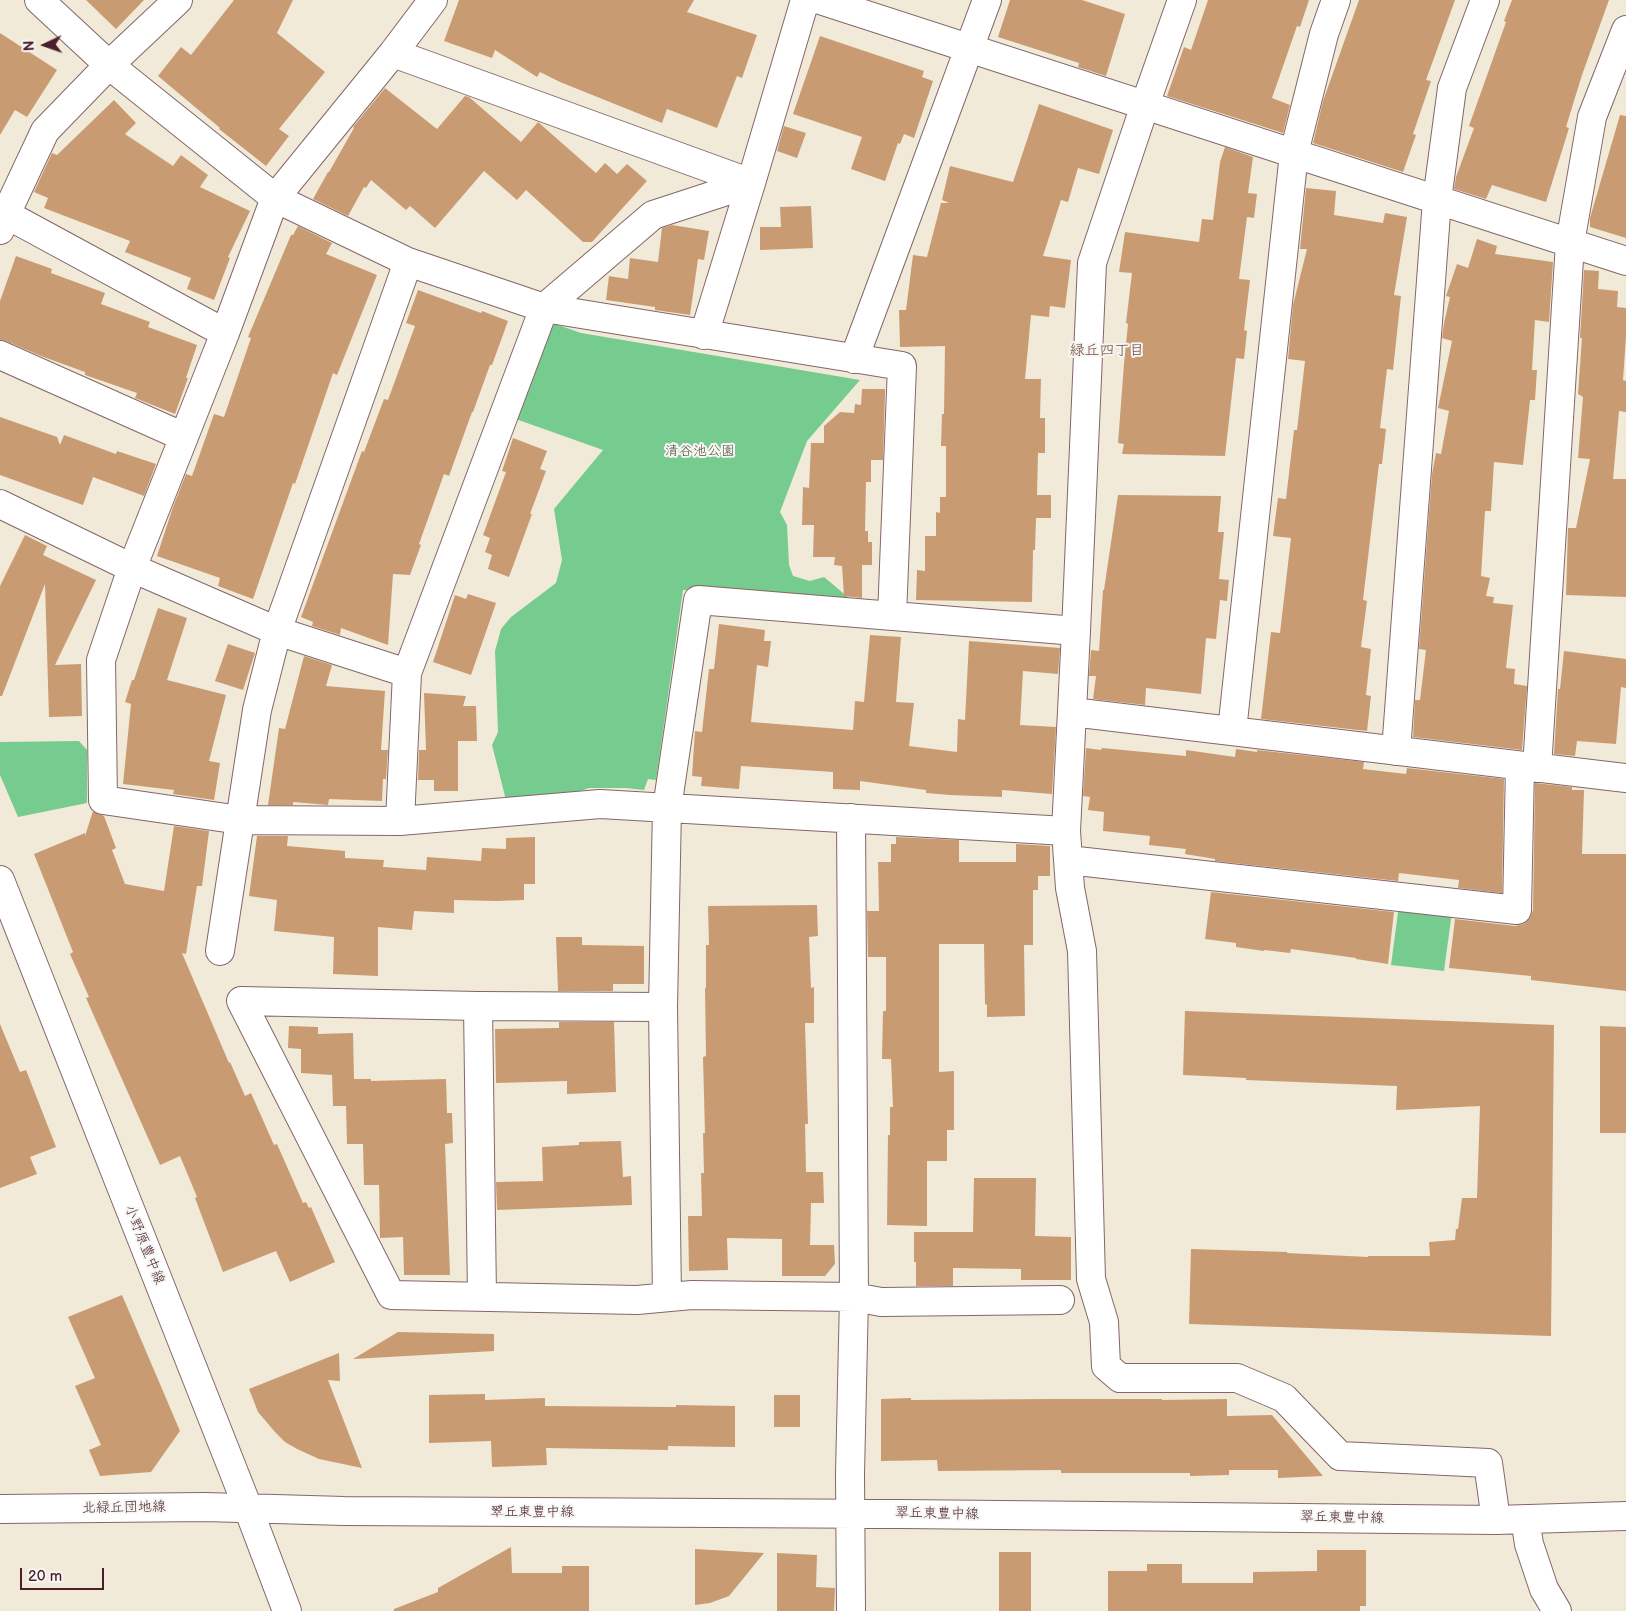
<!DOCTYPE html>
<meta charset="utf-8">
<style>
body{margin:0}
#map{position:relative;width:1626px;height:1611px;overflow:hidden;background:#f2ead8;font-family:"Balsamiq Sans",sans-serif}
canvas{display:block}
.north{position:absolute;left:20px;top:20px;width:50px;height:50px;-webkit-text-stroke:4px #f6f6f2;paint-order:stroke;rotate:267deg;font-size:14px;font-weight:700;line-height:20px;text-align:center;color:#4a1f2b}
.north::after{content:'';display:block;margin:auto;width:18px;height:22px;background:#4a1f2b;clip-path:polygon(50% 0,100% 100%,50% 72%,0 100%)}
.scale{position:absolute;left:20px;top:1568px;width:84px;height:22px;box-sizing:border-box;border:2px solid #4a1f2b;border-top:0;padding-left:6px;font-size:15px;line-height:18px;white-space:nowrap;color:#4a1f2b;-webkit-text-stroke:4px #f6f6f2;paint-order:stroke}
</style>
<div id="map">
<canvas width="1626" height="1611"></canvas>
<div class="north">N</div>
<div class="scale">20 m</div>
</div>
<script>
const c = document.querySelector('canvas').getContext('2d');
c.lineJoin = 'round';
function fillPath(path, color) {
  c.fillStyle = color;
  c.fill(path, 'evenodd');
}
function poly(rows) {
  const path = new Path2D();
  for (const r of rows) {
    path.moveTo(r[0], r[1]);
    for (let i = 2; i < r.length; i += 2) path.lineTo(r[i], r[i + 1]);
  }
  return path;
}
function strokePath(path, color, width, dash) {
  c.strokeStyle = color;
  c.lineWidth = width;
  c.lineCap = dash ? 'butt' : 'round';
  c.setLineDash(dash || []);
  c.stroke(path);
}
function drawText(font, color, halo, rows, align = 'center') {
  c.font = font + ' "Balsamiq Sans","Klee One",sans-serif';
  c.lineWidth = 4;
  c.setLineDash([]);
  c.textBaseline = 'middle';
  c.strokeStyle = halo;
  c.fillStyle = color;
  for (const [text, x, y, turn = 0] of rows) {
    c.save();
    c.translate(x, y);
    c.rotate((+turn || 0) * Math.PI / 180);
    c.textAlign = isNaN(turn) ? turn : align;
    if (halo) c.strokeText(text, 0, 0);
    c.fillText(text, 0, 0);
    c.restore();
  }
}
const green = poly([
 [555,324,581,333,860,380,807,441,780,512,787,525,789,565,793,576,810,581,824,577,849,598,683,590,656,780,648,779,644,790,626,788,589,788,560,798,506,800,492,745,498,732,495,651,501,629,511,617,556,583,562,560,554,509,603,450,513,418,544,330],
 [79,741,87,750,87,803,18,817,0,775,0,742],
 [1399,905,1452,912,1444,971,1391,965]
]);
const building = poly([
 [86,0,144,0,116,29],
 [234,0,293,0,277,33,325,72,279,129,289,136,266,166,219,129,220,128,158,76,181,47,191,55],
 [459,0,694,0,687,12,757,35,742,78,737,76,717,128,667,109,662,123,560,82,540,72,537,77,495,50,492,58,444,41],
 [1010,0,1082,0,1125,14,1106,76,1078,67,1079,63,998,37],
 [1208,0,1309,0,1300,27,1297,26,1272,98,1290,105,1283,133,1167,96,1184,47,1191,50],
 [1359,0,1455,0,1426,80,1431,81,1413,134,1416,135,1403,172,1313,143,1323,101],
 [1512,0,1609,0,1582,75,1566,127,1569,128,1546,202,1492,185,1486,199,1454,189,1456,177,1474,128,1469,126,1506,22,1504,21],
 [0,33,57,70,27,117,15,110,0,135],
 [820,36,924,71,922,77,933,81,914,138,904,134,900,144,898,143,885,181,851,169,862,137,793,114],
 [385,88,437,129,465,96,469,97,521,142,538,122,596,173,605,163,617,174,627,164,647,181,592,242,583,242,526,190,517,200,484,171,435,228,410,206,406,210,371,180,366,188,364,187,348,216,313,199,328,172,329,172,354,128,353,127],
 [114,100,136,123,125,134,173,166,181,155,208,175,200,187,250,211,228,257,230,258,214,300,187,289,191,278,125,252,130,241,44,208,48,198,34,192,52,153,57,155],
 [1039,104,1113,130,1099,174,1078,168,1068,202,1061,200,1043,256,1071,260,1065,308,1050,306,1049,317,1031,315,1025,379,1041,379,1040,418,1045,418,1045,453,1038,453,1037,495,1051,495,1051,518,1036,518,1035,550,1033,550,1032,602,916,600,917,570,925,571,925,536,936,536,936,512,940,513,940,497,946,497,946,446,941,446,942,414,944,414,945,346,900,347,899,310,906,310,913,255,927,257,941,203,949,203,942,200,950,166,1013,182],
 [1620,115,1626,116,1626,238,1590,227,1590,218],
 [784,126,806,133,797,158,777,151],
 [1225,147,1253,157,1248,193,1257,194,1254,218,1247,217,1239,279,1250,280,1244,330,1247,331,1244,359,1236,358,1225,456,1122,454,1124,444,1118,443,1124,364,1128,324,1126,323,1132,273,1119,272,1125,232,1199,242,1202,219,1213,220,1220,162],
 [1306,188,1336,191,1334,215,1383,223,1385,213,1407,217,1394,295,1401,296,1393,370,1387,369,1380,428,1386,429,1382,464,1379,464,1363,600,1367,601,1361,647,1371,649,1366,695,1371,696,1367,731,1261,719,1271,632,1280,633,1291,538,1273,536,1278,498,1286,499,1294,430,1297,430,1305,361,1288,359,1293,305,1307,249,1300,249],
 [811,206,813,248,760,250,760,227,781,227,780,207],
 [672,225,709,231,704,260,698,259,690,315,655,310,655,307,606,300,609,276,628,279,630,258,658,262,662,228],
 [298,226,332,243,326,254,377,275,337,375,333,373,295,484,293,483,253,599,218,586,220,578,157,556,173,507,186,474,192,476,214,414,224,417,251,338,248,337,291,235,293,235],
 [1477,239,1497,246,1495,254,1553,262,1549,322,1535,320,1532,370,1537,370,1535,400,1530,400,1523,465,1494,462,1491,511,1485,511,1481,576,1490,578,1486,596,1494,597,1493,603,1513,605,1506,668,1515,669,1514,684,1527,686,1522,750,1413,737,1415,700,1420,700,1426,650,1419,649,1432,474,1436,453,1441,454,1449,411,1438,408,1452,341,1442,338,1444,323,1450,297,1446,296,1457,264,1468,268],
 [16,256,52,269,51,273,105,293,101,304,150,322,148,327,197,345,186,378,188,378,175,414,135,398,137,393,85,375,85,372,41,356,6,341,0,340,0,301],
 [1584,270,1599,271,1598,289,1618,291,1617,307,1626,308,1626,337,1623,380,1626,381,1626,412,1619,411,1613,479,1626,479,1626,597,1566,595,1568,528,1576,528,1590,459,1578,458,1583,397,1578,394,1582,338,1580,338],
 [418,290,481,313,482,311,508,321,492,365,490,365,473,412,472,412,449,476,444,474,419,544,421,545,410,575,393,574,388,645,341,628,340,635,312,626,313,622,301,617,362,451,364,452,384,399,388,400,415,326,406,323],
 [862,389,885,389,885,393,883,460,871,460,871,482,866,482,865,531,868,531,868,542,872,542,872,565,862,565,862,598,844,596,842,566,834,565,835,557,813,557,814,525,802,525,803,487,809,488,811,443,824,443,824,426,840,412,854,413,855,404,861,405],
 [0,417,57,437,60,445,64,435,116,454,117,451,156,464,144,496,93,477,83,505,0,475],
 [513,438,547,451,540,469,546,471,530,514,532,514,509,577,488,569,492,555,485,552,490,538,483,535,506,472,502,471],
 [1118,495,1221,496,1218,532,1224,532,1219,579,1229,580,1227,601,1220,600,1216,639,1206,638,1201,694,1146,688,1145,705,1093,699,1096,676,1089,676,1091,650,1099,651,1103,590,1104,590],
 [25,535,47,546,43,555,96,580,55,665,81,664,82,716,49,717,45,584,2,696,0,696,0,586],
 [468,594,496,603,471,675,433,662,455,595,466,599],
 [158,608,187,618,167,680,226,695,209,761,220,763,214,800,173,794,174,790,123,784,131,704,125,702,132,680,134,680],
 [719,624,765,630,764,641,771,641,768,667,757,665,751,722,853,730,855,701,864,702,870,635,901,637,896,702,914,703,909,746,957,752,958,719,965,720,969,641,1060,648,1058,674,1023,671,1020,725,1056,727,1052,794,1002,790,1002,797,950,795,926,793,926,790,860,781,860,790,833,789,833,772,741,766,739,789,701,786,702,777,692,776,695,731,702,732,709,669,714,669],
 [228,644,255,653,243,690,215,681],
 [1564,651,1626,659,1626,688,1621,687,1616,744,1577,741,1575,756,1554,754,1558,689,1560,689],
 [304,656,332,665,326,686,385,691,381,750,388,750,386,779,383,779,382,801,329,799,328,805,293,802,293,805,268,805,279,728,285,729],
 [424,693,466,696,463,706,476,706,477,741,458,741,458,791,434,791,434,780,418,780,419,750,426,750],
 [1086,748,1101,750,1102,748,1186,756,1186,750,1235,757,1236,749,1257,752,1257,750,1364,762,1363,769,1406,774,1407,768,1504,779,1502,893,1458,888,1459,880,1399,873,1398,881,1215,861,1215,859,1185,854,1186,849,1149,845,1150,836,1103,831,1104,812,1088,810,1090,797,1083,796],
 [1535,783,1572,787,1572,790,1584,790,1582,854,1626,854,1626,991,1531,980,1531,976,1449,968,1455,919,1515,926,1524,924,1530,918,1533,910],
 [93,811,104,816,116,848,112,850,125,884,164,891,174,826,209,831,202,886,197,886,186,954,182,953,229,1063,230,1062,245,1096,251,1093,274,1145,277,1144,303,1203,306,1202,309,1208,311,1207,335,1262,290,1282,276,1251,223,1272,195,1198,197,1197,180,1156,160,1165,86,998,89,997,70,954,73,952,34,854,85,833,85,836],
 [257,836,288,836,287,846,345,851,345,858,384,860,383,867,426,870,427,857,481,861,482,848,506,849,506,838,535,837,535,884,524,884,524,900,496,901,454,900,454,913,414,911,412,930,378,927,378,976,333,974,334,937,274,931,277,900,249,896],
 [896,837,959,840,959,862,1016,862,1016,844,1050,846,1050,876,1038,876,1038,890,1033,890,1033,945,1024,945,1025,1016,987,1017,987,1005,985,1004,984,944,939,944,939,1072,954,1071,954,1130,947,1130,947,1161,927,1161,927,1226,887,1225,888,1135,890,1135,890,1107,893,1107,891,1059,882,1059,883,1011,886,1011,886,957,868,957,867,911,879,911,878,862,891,862,891,844,896,844],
 [1211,892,1394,912,1388,964,1356,959,1356,958,1291,949,1290,953,1264,950,1264,951,1236,947,1236,943,1205,939],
 [817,905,818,936,809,937,811,988,814,987,814,1023,805,1023,808,1124,805,1124,806,1172,823,1172,824,1203,811,1203,810,1245,834,1245,835,1264,825,1276,782,1276,782,1239,727,1238,728,1270,689,1271,688,1216,702,1216,701,1173,704,1173,703,1133,705,1133,703,1057,706,1056,705,988,706,988,706,945,709,945,708,906],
 [556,937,582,937,582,945,644,946,644,984,613,984,613,991,558,991],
 [1185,1011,1554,1025,1551,1336,1189,1324,1191,1249,1287,1252,1287,1253,1368,1257,1368,1256,1430,1256,1429,1242,1455,1240,1456,1229,1458,1229,1462,1198,1477,1198,1480,1106,1396,1110,1397,1086,1246,1080,1246,1078,1183,1075],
 [559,1022,614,1022,616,1092,567,1094,567,1081,496,1083,495,1029,559,1028],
 [0,1024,20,1072,26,1070,56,1147,30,1157,37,1174,0,1188],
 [289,1026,318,1027,318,1034,353,1033,354,1079,371,1079,371,1081,446,1079,447,1113,452,1113,453,1143,445,1144,450,1275,404,1275,403,1237,380,1238,379,1185,364,1185,363,1144,347,1144,346,1106,333,1106,332,1075,301,1073,301,1049,288,1048],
 [1600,1026,1626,1027,1626,1133,1600,1133],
 [621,1141,623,1177,631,1176,632,1205,497,1210,496,1182,543,1181,542,1147,579,1145,579,1142],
 [974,1178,1036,1178,1035,1236,1071,1237,1071,1280,1021,1280,1021,1269,953,1268,953,1286,916,1286,916,1262,914,1262,914,1232,973,1232],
 [122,1295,180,1431,151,1472,100,1476,89,1450,101,1445,75,1386,95,1378,68,1317],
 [398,1332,494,1334,494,1351,353,1359],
 [339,1353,340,1381,328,1380,362,1468,319,1459,297,1449,285,1442,275,1432,258,1412,249,1389],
 [485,1394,485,1400,545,1398,545,1406,676,1407,676,1405,735,1406,735,1447,668,1446,668,1450,546,1448,547,1465,492,1467,491,1441,429,1443,429,1395],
 [774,1395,800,1395,800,1427,774,1427],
 [911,1398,911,1400,1051,1399,1162,1399,1162,1400,1227,1399,1227,1416,1272,1415,1323,1476,1278,1478,1278,1470,1229,1470,1229,1475,1190,1476,1190,1473,1061,1473,1061,1470,938,1471,937,1460,881,1461,881,1399],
 [511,1547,512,1573,562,1573,562,1566,589,1566,589,1611,394,1611,394,1609,438,1592,438,1588],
 [695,1549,764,1553,729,1596,710,1603,695,1605],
 [1317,1550,1366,1550,1366,1606,1360,1606,1360,1611,1108,1611,1108,1571,1147,1571,1147,1564,1182,1564,1182,1583,1253,1583,1253,1572,1317,1571],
 [999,1552,1031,1552,1031,1611,999,1611],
 [777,1553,817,1555,816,1587,835,1588,834,1611,777,1611]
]);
const minor = poly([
 [39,0,109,65,275,198,408,262,544,308,902,366,892,616],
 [820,0,1626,261],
 [393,53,751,183,704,335],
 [0,211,225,333,132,568,101,660,103,800,240,820,400,821,600,804,1066,831,1070,888,1082,951,1091,1279,1104,1322,1106,1366,1120,1378,1237,1378,1284,1398,1340,1456,1488,1463,1496,1520],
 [0,230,6,214,45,131,109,65,178,0],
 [225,333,275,198,393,53,433,0],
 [0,355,184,437],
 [854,359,987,0],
 [0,504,132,568,277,631,407,673,400,821],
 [1076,631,1092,263,1145,105,1182,0],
 [407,673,544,308,653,215,751,183,805,0],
 [1072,712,1626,778],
 [1232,731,1294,153,1324,34,1336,0],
 [1396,751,1437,200,1452,88,1485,0],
 [1537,768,1570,243,1592,117,1626,30],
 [851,818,854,1297,850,1474,851,1611],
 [1068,860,1517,910,1520,766],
 [0,880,248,1508,287,1611],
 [220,951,257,710,277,631,408,262],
 [478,1006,482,1297],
 [663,1007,478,1006,241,1001,391,1295,637,1300,692,1295,854,1297,881,1302,1060,1300],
 [667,1297,663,1007,667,808,698,600,1076,631,1066,831],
 [0,1509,205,1507,344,1511,902,1514,1496,1520,1626,1516],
 [1525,1519,1529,1544,1544,1589,1557,1611]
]);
const parkNames = [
 ["清谷池公園",700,451]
];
const streetNames = [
 ["小野原豊中線",144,1245,68],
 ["北緑丘団地線",124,1508,-1],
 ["翠丘東豊中線",532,1512],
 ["翠丘東豊中線",937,1514,1],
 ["翠丘東豊中線",1342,1518,1]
];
const neighbourhoodNames = [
 ["緑丘四丁目",1107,351]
];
fillPath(green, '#76cb8e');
fillPath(building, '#c99b73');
strokePath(minor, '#856668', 30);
strokePath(minor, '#fff', 28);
drawText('14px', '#575349', '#f6f6f2', parkNames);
drawText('14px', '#4a1f2b', '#f6f6f2', streetNames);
drawText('15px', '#764a44', '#f6f6f2', neighbourhoodNames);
</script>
